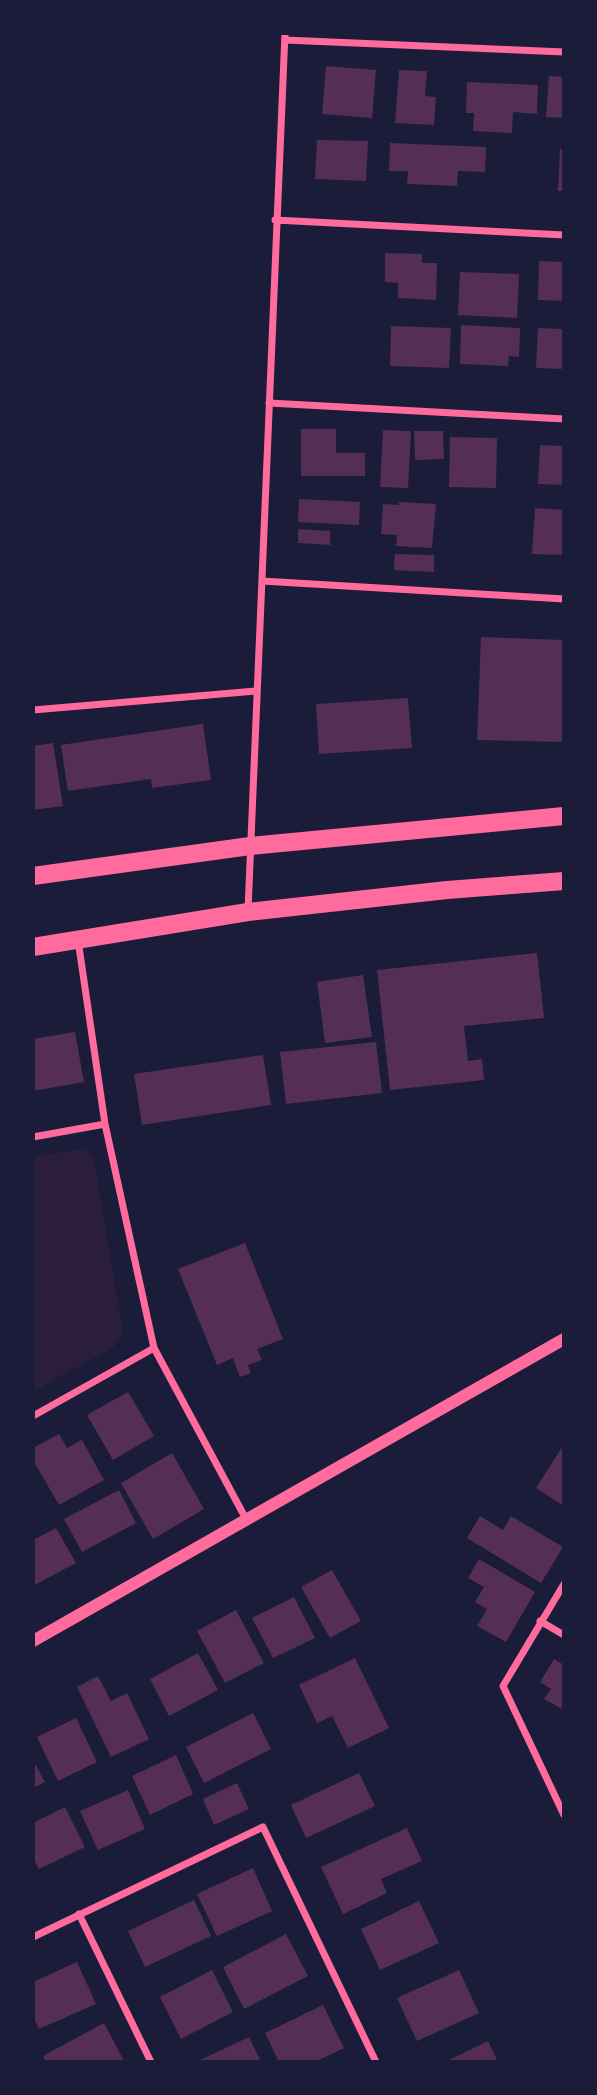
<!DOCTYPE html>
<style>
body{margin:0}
#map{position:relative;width:597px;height:2095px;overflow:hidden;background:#1b1b3a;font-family:Manrope,sans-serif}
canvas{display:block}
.frame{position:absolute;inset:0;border:35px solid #1b1b3a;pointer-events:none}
</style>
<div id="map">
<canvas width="597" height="2095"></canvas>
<div class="frame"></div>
</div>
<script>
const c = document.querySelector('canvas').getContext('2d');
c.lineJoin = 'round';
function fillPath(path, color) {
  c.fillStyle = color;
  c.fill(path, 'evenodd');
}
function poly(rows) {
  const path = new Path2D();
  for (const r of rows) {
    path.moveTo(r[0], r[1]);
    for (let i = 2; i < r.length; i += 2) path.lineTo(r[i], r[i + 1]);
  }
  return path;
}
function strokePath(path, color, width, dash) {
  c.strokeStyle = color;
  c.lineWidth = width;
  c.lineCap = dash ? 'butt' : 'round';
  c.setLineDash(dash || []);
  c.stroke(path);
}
const green = poly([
 [85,1148,94,1157,123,1330,114,1347,33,1392,33,1157]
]);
const building = poly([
 [326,66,376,70,372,118,322,114],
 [399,70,427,71,425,96,436,97,434,125,395,123],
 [549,76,564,77,564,118,546,117],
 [467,82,538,85,537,114,513,112,512,133,473,131,474,113,466,113],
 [317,140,368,141,366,181,315,179],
 [390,143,486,147,485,172,458,171,457,186,407,184,408,171,389,171],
 [560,149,564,149,564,191,558,191],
 [385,253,422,254,422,263,437,263,436,300,398,298,398,283,385,282],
 [539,261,564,262,564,301,538,300],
 [460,272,519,274,517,318,458,315],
 [461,325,520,328,519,357,509,356,508,366,460,364],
 [391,326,451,328,449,368,390,366],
 [538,328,564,329,564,369,536,368],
 [301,429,336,429,336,453,365,453,365,476,301,476],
 [383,430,411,431,408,488,380,487],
 [414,431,443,431,444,459,415,460],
 [450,437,497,438,496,488,449,487],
 [540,445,564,446,564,485,538,484],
 [299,499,360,502,359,525,298,522],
 [399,502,436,504,432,548,396,546,397,535,381,534,383,504,399,505],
 [535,508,564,510,564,555,532,554],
 [298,529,330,531,330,545,298,543],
 [395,554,434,555,434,572,394,570],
 [481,637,564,640,564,742,477,740],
 [408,698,412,748,319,754,316,704],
 [203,724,211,780,152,788,151,779,68,791,61,745],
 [53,743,63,806,33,810,33,746],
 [537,953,544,1018,464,1026,468,1061,482,1059,484,1080,390,1090,377,970],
 [363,975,372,1037,325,1043,317,982],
 [75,1032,84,1082,33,1091,33,1039],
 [376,1042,382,1093,286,1104,280,1052],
 [263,1055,271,1105,142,1125,134,1074],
 [245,1243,283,1339,257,1349,262,1360,248,1365,251,1373,240,1377,233,1358,217,1365,178,1269],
 [128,1392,154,1436,113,1460,87,1415],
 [59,1434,67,1448,82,1440,104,1480,59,1505,33,1460,33,1448],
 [564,1444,564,1506,536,1488],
 [172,1453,204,1509,153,1539,121,1483],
 [119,1490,136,1523,82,1552,64,1519],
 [480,1516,503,1530,511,1516,563,1547,541,1583,467,1538],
 [56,1528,76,1563,33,1586,33,1540],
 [479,1559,535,1592,506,1642,477,1626,487,1609,475,1602,484,1587,468,1578],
 [332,1570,361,1621,330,1638,301,1587],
 [294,1597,315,1638,273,1658,252,1618],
 [236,1610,264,1663,225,1683,197,1631],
 [198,1653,218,1690,169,1716,150,1679],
 [355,1658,389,1728,348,1748,332,1716,317,1723,299,1685],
 [554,1659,564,1665,564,1710,544,1699,551,1689,540,1682],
 [98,1676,111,1701,127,1693,149,1739,111,1757,77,1687],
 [253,1713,271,1749,204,1783,186,1747],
 [76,1718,97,1762,58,1781,37,1737],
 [176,1755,193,1794,150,1815,132,1776],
 [33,1760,45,1782,33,1788],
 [359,1773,375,1806,306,1838,291,1805],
 [237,1783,249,1809,214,1825,203,1799],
 [128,1790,145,1829,98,1850,80,1811],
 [65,1807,85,1847,39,1869,33,1858,33,1823],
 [407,1828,422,1861,381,1879,387,1893,343,1914,321,1867],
 [253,1868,272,1911,217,1936,197,1894],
 [194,1900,211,1936,145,1967,128,1931],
 [419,1901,439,1943,380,1970,361,1929],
 [286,1934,308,1976,244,2009,223,1967],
 [77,1962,96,2004,39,2029,33,2016,33,1982],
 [212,1970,233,2012,181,2039,160,1997],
 [459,1970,479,2013,417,2041,397,1998],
 [323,2005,344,2048,315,2062,279,2062,265,2033],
 [104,2023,124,2061,46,2062,43,2056],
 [249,2037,261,2062,196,2062],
 [488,2041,498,2062,445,2062]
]);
const minor = poly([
 [285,40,564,52],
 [275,220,564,235],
 [269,403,564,419],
 [262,581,564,599],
 [33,710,256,691],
 [248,910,285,33],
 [78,940,105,1124,154,1348,246,1519],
 [33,1137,105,1124],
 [33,1416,154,1348],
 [564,1584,503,1686,564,1815],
 [540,1621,564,1635],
 [79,1914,151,2062],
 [33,1937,263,1827,376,2062]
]);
const tertiary = poly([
 [33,1641,564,1339]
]);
const primary = poly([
 [33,876,250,846,564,816],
 [33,947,248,912,447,890,564,881]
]);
fillPath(green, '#2a1e3b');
fillPath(building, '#542f53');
strokePath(minor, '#ff6b9d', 7);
strokePath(tertiary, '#ff6b9d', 12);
strokePath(primary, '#ff6b9d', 18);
</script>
